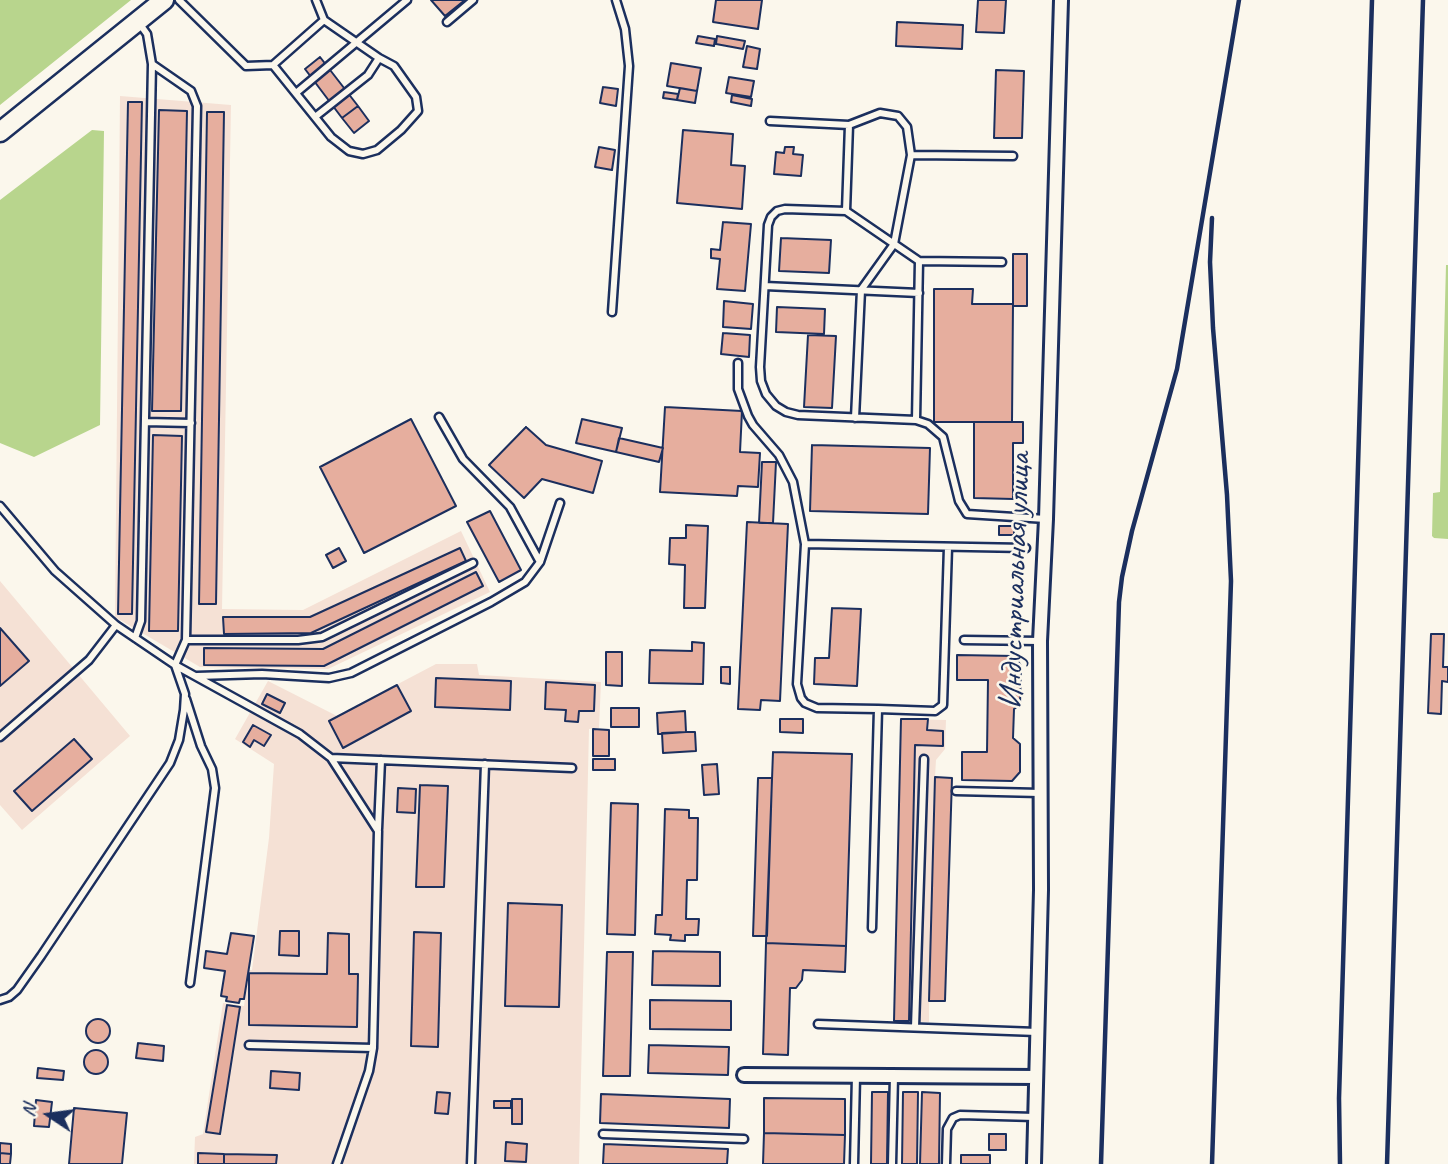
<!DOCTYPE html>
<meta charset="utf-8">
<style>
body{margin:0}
#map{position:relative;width:1448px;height:1164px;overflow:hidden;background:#fbf7ec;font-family:Caveat,sans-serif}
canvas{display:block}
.north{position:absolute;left:14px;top:1080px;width:70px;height:70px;-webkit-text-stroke:5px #fbf7ec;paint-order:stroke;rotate:283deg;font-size:19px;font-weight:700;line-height:28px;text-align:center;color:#1b2f5e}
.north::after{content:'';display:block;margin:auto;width:24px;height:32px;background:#1b2f5e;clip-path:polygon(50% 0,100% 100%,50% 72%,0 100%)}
</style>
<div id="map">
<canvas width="1448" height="1164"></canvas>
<div class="north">N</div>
</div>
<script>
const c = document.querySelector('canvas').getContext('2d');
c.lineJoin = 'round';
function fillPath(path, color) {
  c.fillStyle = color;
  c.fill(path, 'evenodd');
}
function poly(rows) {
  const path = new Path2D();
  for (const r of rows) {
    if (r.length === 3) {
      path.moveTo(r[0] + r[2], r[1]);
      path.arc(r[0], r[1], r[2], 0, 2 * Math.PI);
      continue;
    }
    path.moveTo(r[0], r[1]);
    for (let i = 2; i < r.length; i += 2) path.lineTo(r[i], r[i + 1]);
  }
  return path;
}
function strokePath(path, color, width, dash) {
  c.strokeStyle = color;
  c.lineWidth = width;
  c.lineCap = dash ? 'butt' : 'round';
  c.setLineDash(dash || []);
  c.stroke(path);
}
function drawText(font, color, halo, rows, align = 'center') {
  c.font = font + ' Caveat,sans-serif';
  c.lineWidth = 5;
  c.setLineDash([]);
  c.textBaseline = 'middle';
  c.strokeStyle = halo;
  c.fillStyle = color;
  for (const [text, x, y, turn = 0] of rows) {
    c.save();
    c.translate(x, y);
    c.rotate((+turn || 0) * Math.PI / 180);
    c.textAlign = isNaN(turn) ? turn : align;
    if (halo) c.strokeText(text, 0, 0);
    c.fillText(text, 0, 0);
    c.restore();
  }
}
const built = poly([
 [120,96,231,105,222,609,303,610,461,531,490,592,328,669,200,667,115,617],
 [0,581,130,736,22,830,0,805],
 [436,664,477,664,479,675,601,682,599,728,589,729,579,1164,194,1164,195,1137,203,1134,223,1003,244,1006,249,970,252,970,269,838,274,764,235,739,268,681,337,716],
 [901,719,946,720,945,749,936,760,935,777,952,778,945,1001,929,1001,929,1022,894,1021]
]);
const green = poly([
 [0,0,131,0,0,105],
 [92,130,104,131,100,425,34,457,0,443,0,200],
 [1446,265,1448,265,1448,539,1434,538,1432,536,1433,493,1440,492]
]);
const building = poly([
 [431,0,465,0,445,16,431,0],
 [716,0,762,0,758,29,713,22,716,0],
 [978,0,1006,0,1004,33,976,32,978,0],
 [897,22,963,25,962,49,896,46,897,22],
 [698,36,715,39,714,46,696,43,698,36],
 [717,36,745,41,743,49,716,44,717,36],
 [747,46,760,49,757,69,743,67,747,46],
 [320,57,358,106,342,118,305,69,320,57],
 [671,63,701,68,697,91,667,86,671,63],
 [996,70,1024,71,1022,138,994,138,996,70],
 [729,77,754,81,751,97,726,93,729,77],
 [603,87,618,89,616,106,600,103,603,87],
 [680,88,697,91,695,103,677,100,680,88],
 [664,92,678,94,677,100,663,98,664,92],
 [732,95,752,99,751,106,731,102,732,95],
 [128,102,142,102,132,614,118,614,128,102],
 [358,106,369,121,354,133,342,118,358,106],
 [159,110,187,111,181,411,152,411,159,110],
 [207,112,224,112,216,604,199,604,207,112],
 [683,130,733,134,731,165,745,166,742,209,677,203,683,130],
 [599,147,615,150,612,170,595,167,599,147],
 [785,147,794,147,793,154,803,155,801,176,774,174,776,152,784,153,785,147],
 [723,222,751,224,745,291,717,289,720,259,711,258,711,249,720,250,723,222],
 [781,238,831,240,829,273,779,271,781,238],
 [1013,254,1027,254,1027,306,1013,306,1013,254],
 [934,289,973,289,972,304,1013,304,1012,422,934,422,934,289],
 [724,301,753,304,751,329,723,327,724,301],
 [777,307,825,309,824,334,776,332,777,307],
 [723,333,750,335,749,357,721,354,723,333],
 [808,335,836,336,832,408,804,407,808,335],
 [665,407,742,411,740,452,760,453,758,487,738,486,737,496,660,492,665,407],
 [411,419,456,506,364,553,320,467,411,419],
 [582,419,622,428,616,452,576,443,582,419],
 [974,422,1023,422,1023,443,1013,443,1013,499,974,498,974,422],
 [526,427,546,445,602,461,593,493,542,479,524,498,489,465,526,427],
 [153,435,182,436,178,631,149,631,153,435],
 [619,438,663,448,659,462,616,452,619,438],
 [812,445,930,448,928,514,810,511,812,445],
 [762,462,776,462,773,523,759,523,762,462],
 [490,511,521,570,499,582,467,522,490,511],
 [747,522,788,524,780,701,761,700,760,710,738,709,747,522],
 [686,525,708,526,705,608,684,608,685,565,669,564,670,538,686,538,686,525],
 [999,526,1014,526,1014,535,999,535,999,526],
 [339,548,346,561,333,568,326,555,339,548],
 [460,548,466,561,311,633,224,634,223,617,310,617,460,548],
 [476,572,483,586,324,666,204,665,204,648,323,649,476,572],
 [832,608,861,609,857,686,814,684,815,658,829,658,832,608],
 [0,628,29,661,0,686,0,628],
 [1431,634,1444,634,1443,667,1448,667,1448,682,1442,681,1441,714,1428,713,1431,634],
 [692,642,704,643,703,684,649,683,650,650,692,651,692,642],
 [606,652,622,652,622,686,606,685,606,652],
 [957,655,1015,656,1021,666,1020,705,1014,709,1013,738,1020,744,1020,772,1012,781,962,780,962,752,987,752,988,680,957,680,957,655],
 [721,667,730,667,730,684,721,683,721,667],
 [436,678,511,681,510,710,435,707,436,678],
 [546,682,595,685,594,711,579,711,578,722,565,721,566,710,545,709,546,682],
 [397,685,411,711,343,748,329,721,397,685],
 [267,694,285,703,280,713,262,704,267,694],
 [611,708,639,708,639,727,611,727,611,708],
 [685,711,686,732,658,734,657,713,685,711],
 [780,719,803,719,803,733,780,732,780,719],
 [901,719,928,719,927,730,943,731,943,746,915,745,909,1021,894,1021,901,719],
 [253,725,271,735,264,746,254,740,250,747,243,742,253,725],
 [593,729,609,730,609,756,593,756,593,729],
 [686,732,695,732,696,751,663,753,662,733,686,732],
 [74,739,92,759,32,811,14,791,74,739],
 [773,752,852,754,846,946,766,943,773,752],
 [593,759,615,759,615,770,593,770,593,759],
 [717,764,719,794,704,795,702,765,717,764],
 [935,777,952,778,945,1001,929,1001,935,777],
 [758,778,772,778,767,936,753,936,758,778],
 [420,785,448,786,444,887,416,887,420,785],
 [398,788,416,789,415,813,397,812,398,788],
 [611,803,638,804,635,935,607,934,611,803],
 [665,809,689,810,689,818,698,818,697,880,687,880,686,919,699,919,698,935,685,935,685,941,670,940,671,935,655,934,656,915,662,915,665,809],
 [508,903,562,905,559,1007,505,1006,508,903],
 [280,931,299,931,299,956,279,955,280,931],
 [414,932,441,933,438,1047,411,1046,414,932],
 [231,933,254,936,244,999,240,999,239,1003,226,1001,227,997,221,996,225,971,204,968,206,951,227,954,231,933],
 [328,933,349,934,349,974,358,974,357,1027,249,1025,249,973,327,974,328,933],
 [766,943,846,946,845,972,803,970,802,980,796,988,790,988,788,1055,763,1054,766,943],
 [653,951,720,952,720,986,652,985,653,951],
 [607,952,633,952,630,1076,603,1076,607,952],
 [650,1000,731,1001,731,1030,650,1029,650,1000],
 [227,1005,240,1007,220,1134,206,1132,227,1005],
 [98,1031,12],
 [138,1043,164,1046,163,1061,136,1058,138,1043],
 [649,1045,729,1047,728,1075,648,1073,649,1045],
 [96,1062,12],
 [38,1068,64,1071,63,1080,37,1078,38,1068],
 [271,1071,300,1073,299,1090,270,1088,271,1071],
 [437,1092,450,1093,448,1114,435,1113,437,1092],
 [872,1092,888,1092,887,1164,871,1164,872,1092],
 [903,1092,918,1092,917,1164,902,1164,903,1092],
 [922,1092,940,1093,939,1164,920,1164,922,1092],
 [601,1094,730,1099,729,1128,600,1123,601,1094],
 [764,1098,845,1099,845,1135,764,1133,764,1098],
 [512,1099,522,1099,522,1124,512,1124,512,1099],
 [36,1100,52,1102,49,1127,34,1126,36,1100],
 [494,1101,511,1101,511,1108,494,1108,494,1101],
 [74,1108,127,1113,122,1164,69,1164,74,1108],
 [764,1133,845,1135,844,1164,763,1164,764,1133],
 [989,1134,1006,1134,1006,1150,989,1150,989,1134],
 [506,1142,527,1144,526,1162,505,1161,506,1142],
 [0,1143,11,1144,11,1154,0,1153,0,1143],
 [604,1144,728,1149,727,1164,603,1164,604,1144],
 [0,1153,11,1154,10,1164,0,1164,0,1153],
 [198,1153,224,1154,224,1164,198,1164,198,1153],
 [224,1154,277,1155,276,1164,224,1164,224,1154],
 [961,1155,990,1155,990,1164,961,1164,961,1155]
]);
const lane = poly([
 [179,0,246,66,273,65,324,20,316,0],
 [447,22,473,0],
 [139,23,147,34,152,64,191,91,197,106,186,640],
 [273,65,331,137,349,151,363,154,377,150,401,130,418,111,416,97,394,66,379,58,324,20],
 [296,93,407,0],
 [315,117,368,75,379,58],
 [770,121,849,125,846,211],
 [849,125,880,113,898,116,907,127,911,155],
 [919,261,916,420,928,424,943,437,959,501,967,514,1046,519],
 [765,286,919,293],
 [612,312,629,66,625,29,616,0],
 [738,363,738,389,748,416,753,425,779,455,793,482,805,544],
 [439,417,463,459,510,507,540,562],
 [855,418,861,290,894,244,911,155,1013,156],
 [916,420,798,415,786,412,776,406,766,394,761,381,760,367,768,225,771,217,777,211,785,209,846,211,919,261,1002,262],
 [145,422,191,423],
 [0,506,55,571,116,625,175,665,300,734,331,758,572,768],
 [135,638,141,621,152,64],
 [964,640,1040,641],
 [197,676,262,674,329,678,351,673,491,602,525,582,540,562,560,503],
 [186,699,201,746,212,769,215,788,190,983],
 [878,709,935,711,943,705,948,547],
 [0,737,89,660,116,625],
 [331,758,378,831,373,1048],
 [956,791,1040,793],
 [378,829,381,760],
 [872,928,878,709,817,708,805,703,801,698,797,684,805,544,1026,548],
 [0,1000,9,997,17,990,41,956,170,763,179,740,184,710,185,694,175,665,186,640,298,640,322,637,473,563],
 [818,1024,1037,1032],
 [915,1027,924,759],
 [249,1045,373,1048,369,1071,337,1164],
 [603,1134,744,1139],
 [471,1164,485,764],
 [854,1164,856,1076],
 [892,1164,894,1076],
 [946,1164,947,1129,953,1118,960,1115,1035,1117]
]);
const street = poly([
 [744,1075,1036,1077],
 [1034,1164,1041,890,1040,641,1046,519,1061,0]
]);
const secondary = poly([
 [0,132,164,0]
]);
const rail = poly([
 [1212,218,1210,262,1213,328,1227,495,1231,581,1212,1164],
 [1101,1164,1119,602,1122,577,1132,531,1177,369,1239,0],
 [1340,1164,1339,1098,1372,0],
 [1387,1164,1423,0]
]);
const streetNames = [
 ["Индустриальная улица",1016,581,-88]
];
fillPath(built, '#f5e1d5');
fillPath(green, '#b8d58d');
fillPath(building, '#e6ae9e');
strokePath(building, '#1b2f5e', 2);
strokePath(lane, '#1b2f5e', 11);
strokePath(street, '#1b2f5e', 18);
strokePath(secondary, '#1b2f5e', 23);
strokePath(lane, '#fbf7ec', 6);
strokePath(street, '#fbf7ec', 12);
strokePath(secondary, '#fbf7ec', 18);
strokePath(rail, '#1b2f5e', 4.5);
drawText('33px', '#1b2f5e', '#fbf7ec', streetNames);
</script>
